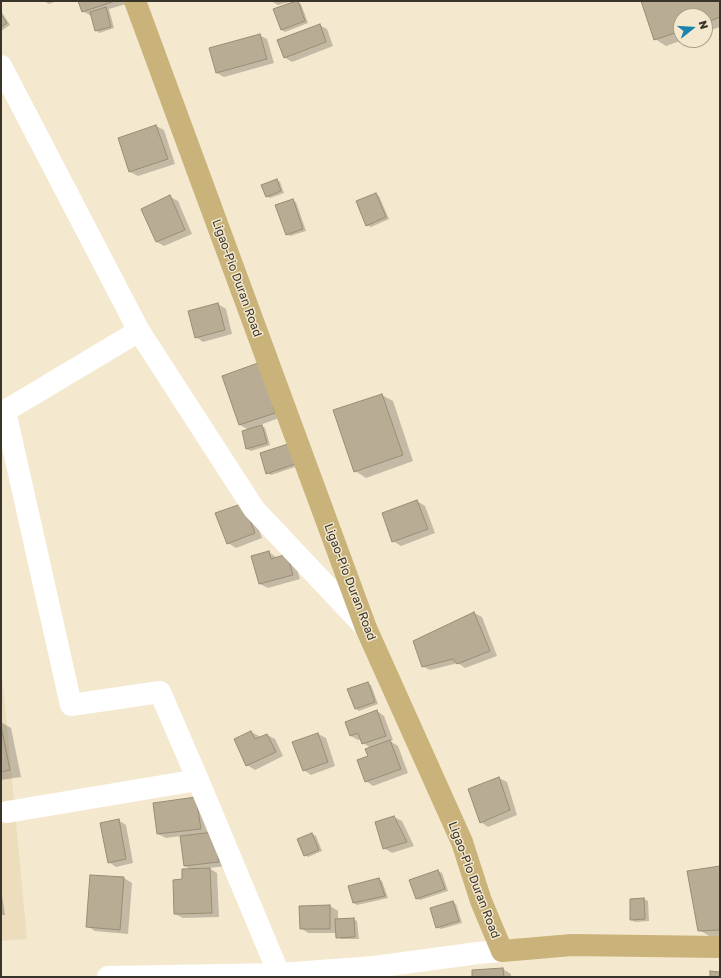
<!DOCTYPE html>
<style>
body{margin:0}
#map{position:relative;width:721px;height:978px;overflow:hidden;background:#f4e8ce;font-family:"Golos Text",sans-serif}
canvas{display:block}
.frame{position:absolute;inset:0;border:2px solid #38342a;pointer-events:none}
.north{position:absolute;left:673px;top:8px;width:40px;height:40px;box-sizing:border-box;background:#f4e8ce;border:1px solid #a9a08c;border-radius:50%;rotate:73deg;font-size:11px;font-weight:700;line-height:16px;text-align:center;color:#38342a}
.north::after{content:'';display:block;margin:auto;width:14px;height:18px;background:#1d82ac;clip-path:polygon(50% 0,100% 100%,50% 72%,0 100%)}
</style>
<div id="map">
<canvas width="721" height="978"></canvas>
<div class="frame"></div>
<div class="north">N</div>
</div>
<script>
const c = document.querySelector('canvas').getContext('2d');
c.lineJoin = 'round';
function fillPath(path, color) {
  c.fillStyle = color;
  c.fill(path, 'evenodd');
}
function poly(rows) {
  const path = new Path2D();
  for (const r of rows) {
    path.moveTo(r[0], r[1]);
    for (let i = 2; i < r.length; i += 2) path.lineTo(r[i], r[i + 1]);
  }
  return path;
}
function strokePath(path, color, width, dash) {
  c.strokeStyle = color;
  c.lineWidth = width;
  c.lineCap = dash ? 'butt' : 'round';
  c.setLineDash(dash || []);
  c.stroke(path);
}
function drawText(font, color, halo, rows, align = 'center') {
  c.font = font + ' "Golos Text",sans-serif';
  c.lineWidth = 3;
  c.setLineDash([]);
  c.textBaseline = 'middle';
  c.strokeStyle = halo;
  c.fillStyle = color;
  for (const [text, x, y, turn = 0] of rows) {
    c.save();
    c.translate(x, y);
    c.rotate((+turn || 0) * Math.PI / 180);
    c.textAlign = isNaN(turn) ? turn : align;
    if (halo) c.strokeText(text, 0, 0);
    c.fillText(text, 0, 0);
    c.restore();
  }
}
const built = poly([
 [1,664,27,939,1,941]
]);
const shadow = poly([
 [44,1,57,1,49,4],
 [79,1,125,1,126,4,109,9,114,28,99,33,96,30,92,15,90,15,82,11],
 [271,1,293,1,278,5],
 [642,1,720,1,720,27,705,32,705,16,681,16,681,40,683,40,666,46,655,39],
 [297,2,301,4,308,23,285,32,282,30],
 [1,11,10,25,1,31],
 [319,25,327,29,333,46,292,62,284,57],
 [259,35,267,39,274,63,224,77,217,73],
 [156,126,164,130,175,164,138,176,130,172,119,138],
 [277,180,280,182,284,193,270,198,267,196],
 [376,194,379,196,389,219,371,227,367,225],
 [170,197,178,201,192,234,164,246,157,242,142,210],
 [293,200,296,202,306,231,290,236,287,234],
 [218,304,226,309,232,334,203,342,196,337],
 [258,364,282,417,260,425,265,428,270,445,251,451,247,449,249,430,240,425,223,376],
 [382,395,393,401,413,461,366,478,355,471],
 [292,447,298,466,271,475,267,473],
 [417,501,425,506,435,533,401,546,393,541],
 [251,508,262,538,236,548,228,543],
 [269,552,277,558,294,560,300,579,268,588,260,584],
 [474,613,482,617,497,656,465,668,458,663,430,670,422,666,414,641],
 [367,683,371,685,378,704,359,711,356,709],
 [377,711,384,716,393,740,390,741,398,746,408,773,373,786,366,781,371,748,363,743,361,739,358,740,351,736],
 [1,722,11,728,21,777,1,780],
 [251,732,259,736,260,738,267,735,275,739,283,756,255,770,247,765],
 [318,734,326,738,335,766,311,775,304,770],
 [499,778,507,782,517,815,488,827,481,822],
 [196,798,226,866,209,868,217,873,219,917,183,918,175,914,183,880,192,870,185,866,181,836,166,838,158,834],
 [394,817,402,821,414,846,392,853,384,848],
 [118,820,126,825,133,863,116,867,109,862],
 [312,834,316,836,322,851,308,857,305,855],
 [720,867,720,936,711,937,699,930],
 [438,871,442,873,448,891,420,900,416,898],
 [91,876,124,878,132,883,128,934,95,931,87,926],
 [379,879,382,881,388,898,357,905,354,903],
 [1,889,5,915,1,915],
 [644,899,648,901,649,921,635,922,631,920,631,900],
 [453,902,456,904,462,923,441,929,437,927],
 [330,906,338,911,338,920,354,919,357,921,359,939,341,939,337,937,337,933,308,933,301,928,300,907],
 [503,969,511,974,511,977,473,977]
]);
const building = poly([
 [78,1,115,1,82,12,78,1],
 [296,1,298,1,305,21,281,30,273,9,296,1],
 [641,1,720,1,720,17,705,23,705,16,681,16,681,31,654,40,641,1],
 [106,7,111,27,95,31,90,12,106,7],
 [1,14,7,23,1,27,1,14],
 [320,24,326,42,284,58,277,40,320,24],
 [260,34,267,59,216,73,209,48,260,34],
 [156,125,168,159,129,172,118,138,156,125],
 [277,179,281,191,266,197,261,185,277,179],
 [376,193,386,217,366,226,356,201,376,193],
 [170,195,185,230,156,242,141,209,170,195],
 [293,199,303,229,286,235,275,205,293,199],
 [218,303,225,330,195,338,188,311,218,303],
 [258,363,277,405,273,407,275,413,239,425,222,376,258,363],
 [382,394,403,455,354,472,333,410,382,394],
 [262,425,267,443,246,449,242,431,262,425],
 [288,444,295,464,266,474,260,453,288,444],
 [417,500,428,529,392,542,382,513,417,500],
 [244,503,255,533,227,544,215,513,244,503],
 [269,551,271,559,287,554,293,575,259,584,251,556,269,551],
 [474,612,490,651,457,664,453,659,422,667,413,641,474,612],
 [368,682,375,702,355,709,347,689,368,682],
 [377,710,386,736,362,744,358,733,350,736,345,722,377,710],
 [1,726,10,770,1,772,1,726],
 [251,731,255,739,267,734,276,752,246,766,234,739,251,731],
 [318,733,328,762,303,771,292,742,318,733],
 [390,740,401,769,365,782,357,760,368,756,365,749,390,740],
 [499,777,510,810,480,823,468,789,499,777],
 [196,797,201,829,157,834,153,803,196,797],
 [394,816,407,842,383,849,375,822,394,816],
 [119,819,126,859,108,863,100,823,119,819],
 [214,832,219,862,184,866,180,836,214,832],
 [312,833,319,850,304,856,297,839,312,833],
 [720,866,720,930,698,931,687,871,720,866],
 [210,868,212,913,174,914,173,880,182,879,182,869,210,868],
 [438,870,445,889,416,899,409,880,438,870],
 [90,875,124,877,120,930,86,927,90,875],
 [379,878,385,896,353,903,348,886,379,878],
 [644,898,645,919,630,920,630,899,644,898],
 [453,901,459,921,436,928,430,908,453,901],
 [330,905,330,929,300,929,299,906,330,905],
 [354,918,355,937,336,938,335,919,354,918],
 [503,968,504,977,472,977,472,970,503,968],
 [710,971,720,972,720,977,710,977,710,971]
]);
const minor = poly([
 [1,66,139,331,254,509,366,628],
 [5,411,71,705,160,692,198,780,279,974],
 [1,415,5,411,139,331],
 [7,812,198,780],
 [108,977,279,974,374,967,478,953,502,951]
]);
const major = poly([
 [135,1,366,628,462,842,481,901,502,951,572,945,720,947]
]);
const streetNames = [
 ["Ligao-Pio Duran Road",237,278,70],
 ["Ligao-Pio Duran Road",350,582,69],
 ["Ligao-Pio Duran Road",474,880,69]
];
fillPath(built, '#ecdebd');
fillPath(shadow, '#0003');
fillPath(building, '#b8ad94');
strokePath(building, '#988d75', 1);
strokePath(minor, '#fff', 22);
strokePath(major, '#c9b37a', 22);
drawText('12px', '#38342a', '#f4e8ce', streetNames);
</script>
